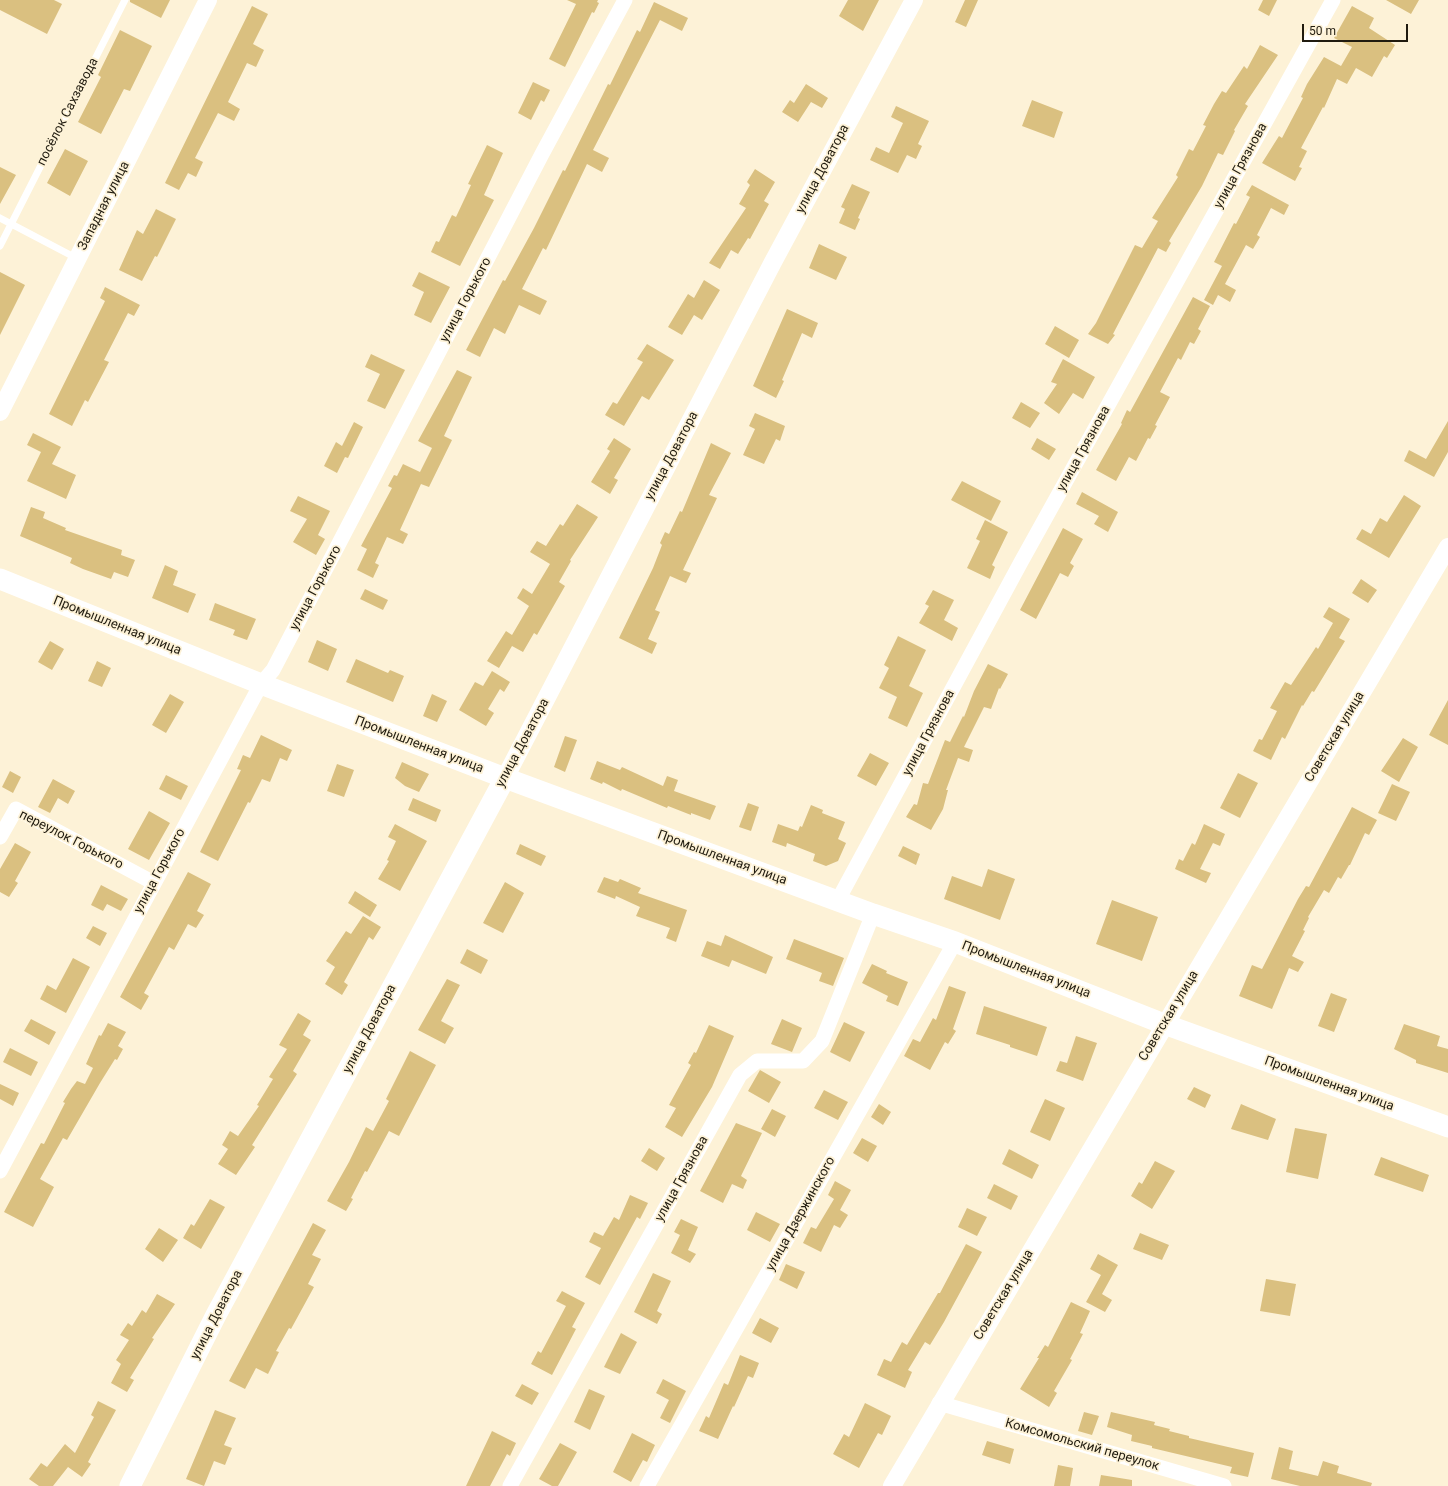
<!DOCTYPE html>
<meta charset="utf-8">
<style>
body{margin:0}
#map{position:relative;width:1448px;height:1486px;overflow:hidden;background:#fdf2d7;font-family:Roboto,sans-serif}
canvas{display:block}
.scale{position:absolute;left:1302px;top:24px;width:106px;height:18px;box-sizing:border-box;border:2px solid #201b0f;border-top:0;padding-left:5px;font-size:12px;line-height:14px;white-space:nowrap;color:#201b0f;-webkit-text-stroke:3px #fdf2d7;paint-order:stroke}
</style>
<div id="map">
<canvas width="1448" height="1486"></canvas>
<div class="scale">50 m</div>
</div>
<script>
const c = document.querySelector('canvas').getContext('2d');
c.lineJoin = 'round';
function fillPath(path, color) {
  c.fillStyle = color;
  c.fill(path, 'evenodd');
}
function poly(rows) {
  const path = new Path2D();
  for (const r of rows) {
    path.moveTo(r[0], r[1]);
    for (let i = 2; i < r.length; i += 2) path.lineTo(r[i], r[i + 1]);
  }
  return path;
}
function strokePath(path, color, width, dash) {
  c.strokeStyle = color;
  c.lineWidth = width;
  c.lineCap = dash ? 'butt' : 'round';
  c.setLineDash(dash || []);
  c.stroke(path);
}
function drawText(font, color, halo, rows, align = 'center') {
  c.font = font + ' Roboto,sans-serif';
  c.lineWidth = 3.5;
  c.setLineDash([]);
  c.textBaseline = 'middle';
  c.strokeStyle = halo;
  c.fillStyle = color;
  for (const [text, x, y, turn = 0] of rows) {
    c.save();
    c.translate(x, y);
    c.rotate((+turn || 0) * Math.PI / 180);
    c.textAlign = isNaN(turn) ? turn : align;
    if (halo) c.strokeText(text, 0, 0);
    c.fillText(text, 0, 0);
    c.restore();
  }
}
const building = poly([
 [0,0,54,0,62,4,47,34,0,10],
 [130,0,170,0,161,18,130,2],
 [567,0,598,0,597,2,599,3,594,13,592,12,565,67,549,59,576,4],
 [848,0,879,0,863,31,839,16],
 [965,0,978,0,966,27,955,22],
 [1263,0,1277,0,1269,16,1258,10],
 [1386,0,1419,0,1411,14],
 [654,2,688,18,682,31,660,20,593,150,609,158,602,172,587,164,546,250,543,248,522,289,547,301,540,315,519,305,505,334,494,328,480,357,466,350,503,280,505,281,534,228,563,170,565,171,608,84,610,85,637,30,640,32],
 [252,6,268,14,253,44,264,50,256,67,247,63,228,102,240,109,234,121,218,113,195,158,203,162,196,177,188,173,179,190,165,183],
 [1352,6,1374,18,1369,28,1395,45,1387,58,1384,56,1372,77,1356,68,1347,84,1337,79,1324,108,1323,107,1301,148,1307,151,1299,167,1302,168,1295,181,1262,163,1279,136,1282,138,1303,98,1301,97,1307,84,1324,57,1341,66,1352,47,1334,38],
 [120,30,152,46,130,91,124,89,101,134,78,122,101,77,98,75],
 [1260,45,1278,55,1245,104,1248,106,1234,130,1235,131,1223,155,1218,153,1202,186,1169,241,1171,243,1166,252,1158,248,1113,334,1115,335,1108,344,1088,334,1096,323,1135,245,1142,248,1158,221,1152,218,1178,177,1176,175,1189,149,1193,151,1206,126,1203,125,1214,104,1222,91,1226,93,1244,66,1247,69],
 [533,82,550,90,544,102,541,100,531,120,518,113],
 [806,84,828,98,822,108,811,102,798,122,782,112,790,100,794,103],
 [1032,100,1063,112,1054,138,1022,126],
 [896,106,929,121,918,144,922,146,916,159,907,155,898,173,870,160,876,147,889,153,903,123,891,117],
 [487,145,503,153,484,195,494,200,460,266,431,252,436,241,439,242,452,215,456,217,471,185,468,184],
 [65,149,88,161,70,196,47,183],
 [0,167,16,175,0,204],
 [755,169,775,182,764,201,769,204,750,239,748,238,738,254,731,250,720,269,709,263,746,208,739,204,750,185,747,182],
 [852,184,870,192,858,218,860,219,855,230,839,223,845,209,841,207],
 [1252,185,1289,205,1284,215,1271,208,1257,235,1260,237,1253,249,1246,245,1225,284,1236,290,1230,302,1218,295,1213,305,1204,300,1222,266,1214,262,1234,223,1236,224,1250,197,1246,195],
 [156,209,176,219,157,257,155,256,142,281,119,270,137,230,143,234],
 [819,244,847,257,836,280,809,268],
 [0,272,25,285,0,335],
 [419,272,450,287,431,323,414,315,424,292,412,286],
 [704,280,720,290,702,320,694,315,682,335,668,327,688,294,694,298],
 [105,287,140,305,134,316,128,313,104,360,109,362,88,402,85,400,72,426,49,414,105,301,100,298],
 [1193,297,1210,306,1198,329,1201,331,1194,344,1190,342,1181,360,1178,358,1160,392,1170,397,1155,425,1157,426,1150,439,1148,438,1136,461,1129,457,1116,481,1096,470,1122,424,1121,423,1127,410,1130,412],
 [787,309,818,323,812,338,802,333,782,380,784,381,776,398,753,386],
 [1055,326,1079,340,1069,358,1045,344],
 [647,344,674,360,649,400,642,396,624,426,605,415,613,402,617,404,643,362,637,359],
 [371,354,405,370,385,409,367,401,380,374,365,367],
 [1063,359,1095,377,1083,399,1073,393,1059,414,1044,403,1057,384,1051,382],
 [457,370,472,377,444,436,452,440,429,487,421,484,400,530,408,534,403,544,387,537,375,563,379,565,373,578,357,570,367,549,361,546,392,488,388,486,394,475,397,476,403,464,420,472,432,448,418,441],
 [1021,402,1040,413,1030,428,1012,418],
 [755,413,785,426,780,441,776,439,764,464,743,455,755,429,749,426],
 [1448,421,1448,452,1434,477,1404,461,1409,450,1426,459],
 [354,422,363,427,348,458,345,457,337,473,324,466,336,442,342,446],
 [33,433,61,447,52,464,76,475,66,499,27,481,41,452,27,445],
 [614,438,631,449,614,478,618,480,610,494,591,482,610,451,607,449],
 [1037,438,1056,449,1049,460,1031,449],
 [711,443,731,453,709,495,717,498,683,570,691,573,686,583,670,576,655,610,660,612,648,639,657,643,652,654,619,638,653,568,662,545,660,543,665,532,669,534,680,511,682,512],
 [962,481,1001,501,991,521,951,500],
 [1082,492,1118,512,1108,532,1094,524,1099,516,1076,504],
 [1404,495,1421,506,1389,558,1356,539,1362,529,1371,534,1380,518,1387,522],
 [298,496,330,511,318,535,325,539,316,555,293,542,307,519,290,511],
 [577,504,598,517,570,560,571,561,559,582,565,586,537,635,534,633,523,652,512,646,499,668,487,661,506,631,512,635,529,606,517,598,523,588,532,594,550,564,530,552,537,541,546,546,560,524,563,526],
 [31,507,45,512,43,518,66,528,65,530,122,550,121,555,135,560,128,577,114,572,111,579,83,569,70,563,72,558,20,536],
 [985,520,1008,532,992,565,995,567,990,579,967,568,980,541,976,539],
 [1063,528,1083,539,1070,563,1074,566,1068,577,1060,573,1036,619,1020,610],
 [165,565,178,571,173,585,196,594,188,613,152,598],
 [1361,579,1377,590,1368,603,1352,593],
 [365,589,388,600,383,610,360,599],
 [933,590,954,600,944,620,958,628,952,641,919,623,929,606,925,604],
 [215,603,256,619,247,640,233,635,235,630,209,620],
 [1329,607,1350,619,1339,638,1345,641,1314,692,1312,691,1303,706,1302,705,1285,739,1282,737,1271,760,1253,751,1259,739,1262,740,1277,711,1270,708,1285,682,1291,685,1316,647,1318,649,1333,623,1323,617],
 [898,636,926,650,909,686,923,693,907,727,888,718,897,697,879,688,889,668,884,665],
 [317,640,337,649,328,671,308,662],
 [50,641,64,649,52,670,38,662],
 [356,659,388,673,390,670,404,676,393,702,346,682],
 [97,661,111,668,102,687,88,681],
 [988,664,1008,674,1000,689,999,688,991,709,984,707,964,747,973,750,969,762,958,758,946,790,948,790,943,809,931,830,906,817,914,804,917,805,923,783,928,784,945,740,950,742,963,716,964,717,974,691],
 [492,671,510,682,504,692,500,689,488,709,494,713,486,726,459,710,475,682,483,686],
 [170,694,184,702,166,733,152,725],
 [432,694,447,701,437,722,423,716],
 [1448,700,1448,745,1429,735],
 [261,735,292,750,287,761,280,758,270,782,262,779,250,803,248,802,218,861,200,852,241,770,237,769,243,755,250,758],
 [565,736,577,740,565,772,554,767],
 [1403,738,1418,747,1399,782,1381,771],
 [870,753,889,763,876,786,857,776],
 [597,761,620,770,622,767,663,786,667,776,678,780,674,791,716,806,710,820,691,813,691,815,668,806,667,808,622,789,621,791,603,782,602,784,590,779],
 [402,762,429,774,419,792,405,786,395,778],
 [337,764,354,770,344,797,327,791],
 [10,771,21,777,13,793,2,787],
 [1238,773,1258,783,1240,818,1220,808],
 [166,775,188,786,181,800,159,789],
 [53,779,75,791,68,804,58,798,50,813,38,807],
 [1392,784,1410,792,1396,821,1378,813],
 [413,798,441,810,436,822,408,810],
 [748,803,759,807,751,831,739,827],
 [811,805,823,810,822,813,845,822,838,839,846,843,838,861,826,866,813,861,815,854,787,843,786,847,772,842,778,824,798,831,800,826,802,827],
 [1352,807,1377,820,1369,835,1365,833,1350,865,1349,865,1341,879,1338,877,1329,893,1324,890,1308,917,1309,918,1303,930,1305,931,1292,956,1304,962,1298,972,1289,968,1272,1009,1239,996,1252,965,1262,969,1298,899,1306,886,1309,887],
 [149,811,170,823,149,860,128,849],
 [395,824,427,841,400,891,378,879,389,861,387,860,396,841,388,837],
 [1204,824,1225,834,1220,846,1213,843,1200,869,1211,873,1206,883,1175,869,1179,859,1183,861,1192,843,1195,845],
 [15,843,31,852,15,881,18,883,9,897,0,892,0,869],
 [520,844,546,856,541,866,516,854],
 [903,846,920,854,916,865,898,856],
 [988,869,1015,879,1000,920,944,899,952,876,982,887],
 [188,872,211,884,197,911,204,915,196,928,188,924,174,950,169,947,144,993,149,996,141,1010,120,997],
 [604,877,618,882,620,879,641,888,638,893,687,910,676,942,666,938,670,928,636,916,640,907,616,896,615,899,597,892],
 [505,882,524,893,503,933,483,923],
 [101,885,128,899,121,911,107,904,103,911,91,905],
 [355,891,377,905,370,917,348,903],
 [1112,900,1158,917,1142,961,1096,944],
 [363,916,381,927,373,940,369,937,344,982,348,985,342,995,325,984,335,967,326,961,346,931,351,934],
 [93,926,107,933,100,946,86,938],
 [725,935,773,957,766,974,732,960,729,967,701,956,707,941,721,946],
 [794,939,844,958,833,986,819,981,822,973,786,959],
 [467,949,488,960,481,974,460,963],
 [73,958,90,967,66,1013,40,999,47,985,56,990],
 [872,964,887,971,886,973,908,982,898,1006,886,1001,888,996,862,983],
 [447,979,460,985,441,1021,454,1028,445,1044,418,1030],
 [949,986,966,992,953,1029,956,1031,948,1044,945,1042,930,1070,904,1056,913,1039,920,1042,933,1018,936,1020],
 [1331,993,1347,999,1334,1032,1318,1026],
 [984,1006,1047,1027,1037,1056,1010,1047,1010,1045,976,1034],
 [298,1013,311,1021,303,1035,311,1040,293,1071,297,1074,252,1145,255,1147,236,1175,218,1164,228,1149,222,1145,230,1131,238,1136,259,1106,257,1105,273,1079,269,1077,287,1049,279,1045],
 [31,1019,56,1032,49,1045,24,1031],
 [782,1019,802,1028,792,1052,771,1044],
 [844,1022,865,1032,850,1062,830,1052],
 [108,1023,126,1032,118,1046,123,1049,117,1060,115,1059,100,1083,67,1140,63,1138,40,1179,54,1187,33,1227,4,1212,41,1143,44,1144,65,1103,63,1102,71,1089,77,1081,85,1084,93,1068,86,1064,99,1035,101,1036],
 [1404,1024,1440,1036,1437,1046,1448,1049,1448,1073,1416,1063,1416,1060,1394,1049],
 [709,1025,734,1036,712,1087,682,1137,665,1127,676,1108,669,1105,691,1065,688,1063,694,1052,696,1053],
 [1076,1036,1097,1043,1083,1081,1056,1071,1060,1061,1067,1063],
 [10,1048,38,1062,31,1076,3,1062],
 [410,1051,436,1065,399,1136,389,1131,367,1172,365,1171,351,1198,353,1199,346,1211,327,1201,349,1162,366,1127,373,1131,389,1101,386,1099],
 [760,1070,781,1082,769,1103,748,1091],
 [0,1084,19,1093,13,1106,0,1099],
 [1194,1087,1211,1095,1205,1108,1187,1099],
 [824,1090,848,1102,838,1120,814,1108],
 [1045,1099,1065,1108,1050,1141,1030,1132],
 [879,1104,891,1112,883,1125,871,1117],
 [1241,1104,1276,1119,1268,1140,1231,1129],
 [772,1109,786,1116,775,1137,761,1129],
 [736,1123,762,1133,741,1176,747,1180,743,1189,732,1184,723,1203,700,1191],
 [1295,1128,1327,1134,1318,1179,1286,1172],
 [862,1138,877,1146,868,1162,853,1153],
 [649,1148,665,1158,657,1171,641,1161],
 [1009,1149,1039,1165,1032,1179,1002,1164],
 [1381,1157,1429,1175,1423,1192,1374,1175],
 [1155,1161,1175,1171,1152,1209,1131,1196,1139,1182,1142,1184],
 [835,1181,851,1190,840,1210,848,1215,840,1228,834,1225,821,1252,803,1243,811,1227,816,1229,834,1199,828,1195],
 [994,1184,1018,1196,1011,1210,987,1198],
 [630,1195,648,1203,640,1219,637,1217,600,1285,585,1277,601,1248,589,1242,594,1232,603,1236,614,1217,619,1220],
 [210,1199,225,1207,201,1249,183,1238,191,1224,194,1226],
 [967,1208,987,1217,977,1236,958,1227],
 [756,1212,780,1224,770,1242,747,1230],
 [681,1219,698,1227,688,1250,696,1254,690,1263,671,1253,680,1235,674,1232],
 [313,1223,326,1230,312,1255,321,1259,308,1284,314,1287,291,1329,289,1328,276,1351,279,1352,268,1374,256,1368,245,1389,229,1381],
 [159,1228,178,1240,163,1262,145,1249],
 [1140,1233,1169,1245,1162,1260,1133,1249],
 [966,1244,982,1252,944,1322,930,1345,925,1342,908,1370,912,1372,905,1388,877,1375,884,1359,891,1362,902,1342,907,1345,938,1293,940,1293],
 [1098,1254,1118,1265,1102,1294,1112,1300,1105,1312,1086,1302,1101,1275,1090,1269],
 [786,1264,805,1272,797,1289,779,1280],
 [653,1273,671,1281,657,1311,662,1314,657,1324,634,1312],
 [1266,1279,1296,1284,1290,1316,1260,1311],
 [562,1291,585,1303,572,1327,576,1329,552,1375,531,1364,538,1351,541,1353,566,1306,556,1301],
 [157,1294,175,1304,152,1338,154,1339,130,1378,134,1380,127,1392,111,1383,121,1364,116,1360,129,1340,120,1335,128,1323,132,1326,142,1310,146,1313],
 [1071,1302,1090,1311,1080,1333,1083,1334,1070,1359,1072,1360,1054,1391,1057,1393,1049,1407,1020,1389,1039,1358,1037,1358,1045,1345,1048,1347],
 [760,1318,779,1328,771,1343,752,1333],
 [621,1333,637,1342,620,1374,604,1367],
 [740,1355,759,1363,753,1378,748,1376,734,1407,733,1406,718,1439,699,1431,706,1416,709,1418,724,1383,728,1385],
 [663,1379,686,1391,670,1423,660,1418,669,1400,656,1393],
 [522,1384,539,1393,532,1405,515,1396],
 [589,1389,605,1396,590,1430,574,1422],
 [98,1401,116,1410,88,1462,91,1464,82,1477,68,1467,53,1486,39,1486,29,1479,41,1463,47,1467,65,1444,75,1453,94,1417,91,1415],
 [865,1403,891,1416,882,1435,878,1433,859,1468,833,1454,844,1434,849,1437],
 [215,1410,236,1418,224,1445,232,1448,225,1465,214,1461,204,1486,186,1479],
 [1084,1412,1099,1416,1092,1435,1078,1431],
 [1111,1412,1155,1422,1154,1425,1170,1429,1169,1431,1189,1436,1189,1438,1254,1453,1248,1477,1230,1473,1232,1467,1152,1448,1152,1446,1131,1441,1132,1435,1107,1427],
 [492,1431,516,1443,510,1456,507,1454,490,1486,466,1486],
 [632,1433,655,1445,647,1462,643,1460,631,1482,613,1472],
 [987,1441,1014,1449,1010,1464,982,1455],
 [560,1443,577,1452,558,1486,552,1486,539,1479],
 [1279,1447,1293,1451,1289,1469,1318,1476,1323,1461,1339,1466,1337,1473,1372,1483,1371,1486,1300,1486,1271,1479],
 [1058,1465,1073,1468,1070,1486,1054,1486],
 [1101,1475,1132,1480,1132,1486,1099,1486]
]);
const service = poly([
 [0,218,78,259],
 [0,246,125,0]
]);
const minor = poly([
 [0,837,16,809,154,883],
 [838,900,1021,562,1333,0],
 [0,1171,261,684,273,670,542,154,625,0],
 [939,1403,1224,1486],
 [510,1486,740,1075,757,1061,803,1061,822,1041,873,914],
 [647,1486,955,942]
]);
const tertiary = poly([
 [0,412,208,0],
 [505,778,773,262,914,0],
 [892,1486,1448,547]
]);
const secondary = poly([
 [0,579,261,684,505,778,873,914,955,942,1164,1024,1448,1127],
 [130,1486,216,1315,505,778]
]);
const streetNames = [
 ["посёлок Сахзавода",68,112,-63],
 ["улица Грязнова",1241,166,-61],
 ["улица Доватора",823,169,-62],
 ["Западная улица",104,206,-63],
 ["улица Горького",466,300,-62],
 ["улица Грязнова",1084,449,-61],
 ["улица Доватора",672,456,-62],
 ["улица Горького",316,588,-62],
 ["Промышленная улица",117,626,22],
 ["улица Грязнова",929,733,-62],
 ["Советская улица",1335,737,-59],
 ["улица Доватора",523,743,-62],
 ["Промышленная улица",419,745,21],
 ["переулок Горького",71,840,27],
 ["Промышленная улица",722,858,20],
 ["улица Горького",160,871,-62],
 ["Промышленная улица",1026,970,21],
 ["Советская улица",1169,1016,-59],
 ["улица Доватора",370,1029,-62],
 ["Промышленная улица",1329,1084,20],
 ["улица Грязнова",682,1179,-61],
 ["улица Дзержинского",801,1214,-61],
 ["Советская улица",1004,1295,-59],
 ["улица Доватора",217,1315,-63],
 ["Комсомольский переулок",1082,1445,16]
];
fillPath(building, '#dac080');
strokePath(service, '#fff', 7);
strokePath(minor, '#fff', 15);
strokePath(tertiary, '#fff', 18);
strokePath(secondary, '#fff', 21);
drawText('13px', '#201b0f', '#fdf2d7', streetNames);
</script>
